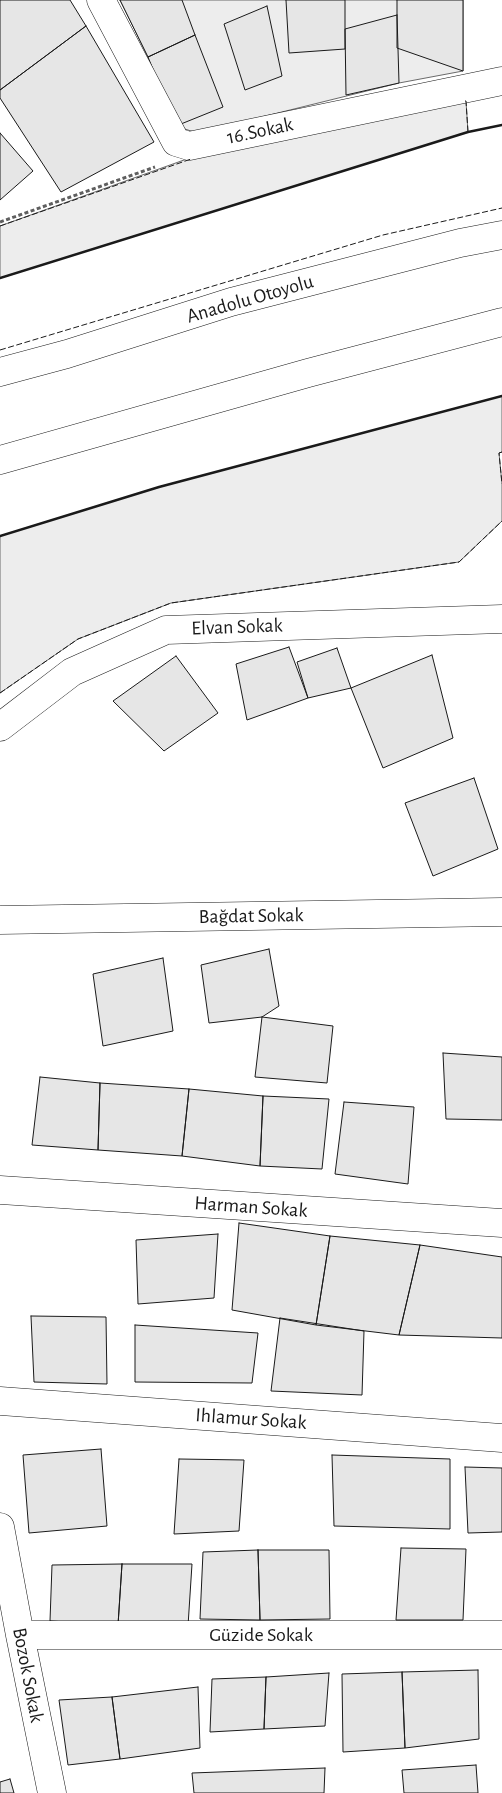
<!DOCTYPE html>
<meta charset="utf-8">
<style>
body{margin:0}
canvas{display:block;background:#fff}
</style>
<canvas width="502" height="1793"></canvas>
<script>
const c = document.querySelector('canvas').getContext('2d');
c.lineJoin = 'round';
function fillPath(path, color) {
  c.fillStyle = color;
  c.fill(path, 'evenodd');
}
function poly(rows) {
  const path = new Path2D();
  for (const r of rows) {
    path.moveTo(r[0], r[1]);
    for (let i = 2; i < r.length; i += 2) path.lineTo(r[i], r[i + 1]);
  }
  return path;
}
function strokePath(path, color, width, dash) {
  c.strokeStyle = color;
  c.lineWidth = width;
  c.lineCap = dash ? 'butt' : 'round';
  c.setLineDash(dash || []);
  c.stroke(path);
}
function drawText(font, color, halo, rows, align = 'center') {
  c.font = font + ' "Alegreya Sans",sans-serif';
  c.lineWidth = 4;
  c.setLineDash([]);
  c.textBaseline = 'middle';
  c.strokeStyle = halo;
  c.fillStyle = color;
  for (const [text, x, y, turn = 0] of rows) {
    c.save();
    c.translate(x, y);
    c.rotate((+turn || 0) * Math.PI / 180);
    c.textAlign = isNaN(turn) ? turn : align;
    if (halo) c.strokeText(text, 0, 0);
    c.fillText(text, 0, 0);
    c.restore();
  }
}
const built = poly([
 [120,0,463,0,463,71,399,83,197,133,176,126,148,57,120,0],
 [466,101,468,132,0,278,0,226,184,160,466,101],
 [502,396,502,452,499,453,502,484,502,521,459,562,171,603,78,639,0,693,0,536,159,487,502,396]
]);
const building = poly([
 [0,0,70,0,86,26,0,90,0,0],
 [120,0,182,0,195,35,148,57,120,0],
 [286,0,345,0,345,49,289,53,286,0],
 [397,0,463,0,463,71,397,48,397,0],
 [267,6,282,76,245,90,224,24,267,6],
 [397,15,399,83,346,95,345,29,397,15],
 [86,26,154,142,61,192,0,98,0,90,86,26],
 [195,35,223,107,176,126,148,57,195,35],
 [0,133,33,171,0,200,0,133],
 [289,647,308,698,247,720,236,664,289,647],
 [337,648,351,688,308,698,297,662,337,648],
 [432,655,453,738,383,768,351,688,432,655],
 [176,656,218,713,164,751,113,701,176,656],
 [474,778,498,849,433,876,405,803,474,778],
 [269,949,279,1006,262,1017,209,1023,201,965,269,949],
 [163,958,173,1031,103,1046,93,974,163,958],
 [262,1017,333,1026,327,1083,255,1077,262,1017],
 [443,1053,502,1057,502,1120,446,1119,443,1053],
 [40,1077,100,1083,98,1150,32,1145,40,1077],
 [100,1083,189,1089,182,1156,98,1150,100,1083],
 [189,1089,263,1096,260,1166,182,1156,189,1089],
 [263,1096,329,1099,322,1169,260,1166,263,1096],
 [344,1102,414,1107,408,1184,335,1174,344,1102],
 [239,1223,330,1236,316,1325,232,1310,239,1223],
 [218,1234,214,1298,138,1304,136,1240,218,1234],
 [330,1236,420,1245,399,1335,316,1325,330,1236],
 [420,1245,502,1257,502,1338,399,1335,420,1245],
 [31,1316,106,1317,107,1384,34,1382,31,1316],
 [280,1318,364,1331,362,1395,271,1391,280,1318],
 [135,1325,258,1333,252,1383,135,1382,135,1325],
 [101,1449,107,1526,29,1533,23,1455,101,1449],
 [332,1455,450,1459,450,1529,334,1526,332,1455],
 [179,1459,244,1460,239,1531,174,1534,179,1459],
 [465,1467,502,1468,502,1532,468,1533,465,1467],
 [401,1548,466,1549,463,1620,396,1620,401,1548],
 [258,1550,329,1550,330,1619,260,1620,258,1550],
 [258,1550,260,1620,200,1619,203,1552,258,1550],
 [122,1564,192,1564,188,1626,118,1625,122,1564],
 [122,1564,118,1625,50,1621,52,1565,122,1564],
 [478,1670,479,1739,405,1748,402,1672,478,1670],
 [402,1672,405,1748,343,1752,342,1674,402,1672],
 [329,1673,325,1726,264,1729,266,1677,329,1673],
 [266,1677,264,1729,210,1732,212,1679,266,1677],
 [198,1687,200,1748,120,1759,112,1697,198,1687],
 [112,1697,120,1759,68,1765,59,1700,112,1697],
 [476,1765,478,1793,404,1793,402,1770,476,1765],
 [325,1768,324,1793,194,1793,192,1773,325,1768],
 [10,1779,14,1793,0,1793,0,1782,10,1779]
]);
const path = poly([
 [0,222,155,167]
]);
const minor = poly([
 [101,0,176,142,189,146,502,81],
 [0,727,72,672,166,630,502,619],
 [0,920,502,912],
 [0,1190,502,1223],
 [0,1401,502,1438],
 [0,1527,20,1635,52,1793],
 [20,1635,502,1635]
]);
const highway = poly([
 [0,372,67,354,231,302,460,243,502,235],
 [0,460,308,373,502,322]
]);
const fence = poly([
 [465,101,466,101,468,132],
 [0,226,191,159],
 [0,350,383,235,502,208],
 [502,452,499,453,502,484],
 [0,693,78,639,171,603,459,562,502,521]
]);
const wall = poly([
 [0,278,468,132,502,125],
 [0,536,159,487,502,396]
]);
const streetNames = [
 ["16.Sokak",260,131,-12],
 ["Anadolu Otoyolu",250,299,-16],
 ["Elvan Sokak",237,627,-2],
 ["Bağdat Sokak",251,916,-1],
 ["Harman Sokak",251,1207,4],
 ["Ihlamur Sokak",251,1419,4],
 ["Güzide Sokak",261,1635],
 ["Bozok Sokak",28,1675,79]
];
fillPath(built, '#ededed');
strokePath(built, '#6a6a6a', 1);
fillPath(building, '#e6e6e6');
strokePath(building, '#1a1a1a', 1);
strokePath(minor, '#1a1a1a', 29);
strokePath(highway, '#1a1a1a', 29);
strokePath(path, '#5f5f5f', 3, [4, 2.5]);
strokePath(minor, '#fff', 28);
strokePath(highway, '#fff', 28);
strokePath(fence, '#1a1a1a', 1, [6, 2.5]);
strokePath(wall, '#1a1a1a', 2.5);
drawText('20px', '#1a1a1a', '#fff', streetNames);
</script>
